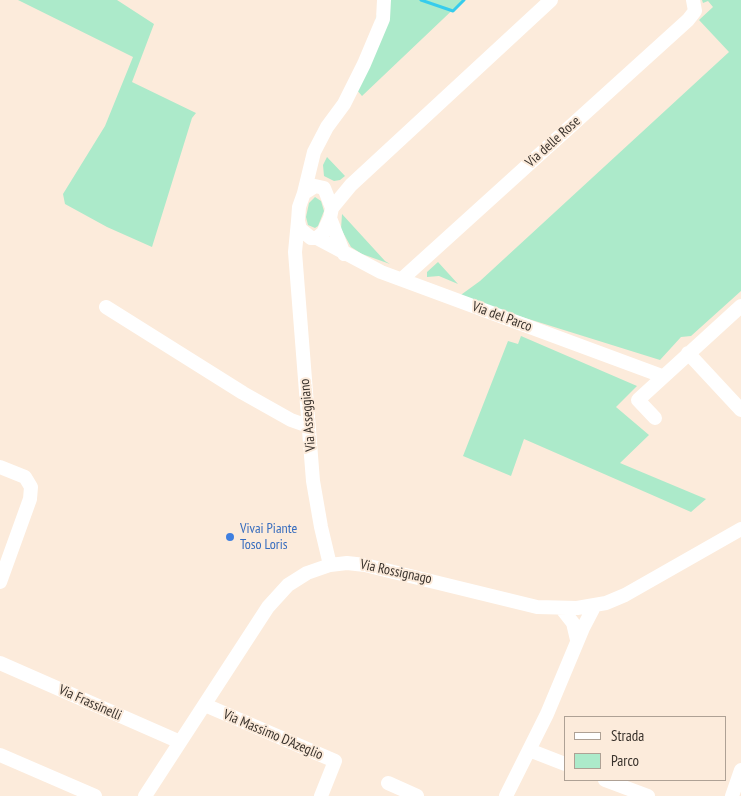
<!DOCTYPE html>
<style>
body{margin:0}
#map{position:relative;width:741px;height:796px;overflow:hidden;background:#fcebdb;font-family:"PT Sans Narrow",sans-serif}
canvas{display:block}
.legend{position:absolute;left:564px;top:716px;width:162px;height:65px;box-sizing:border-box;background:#fcebdb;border:1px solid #aea195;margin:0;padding:6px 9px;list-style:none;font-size:15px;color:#38312b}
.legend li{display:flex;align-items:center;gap:10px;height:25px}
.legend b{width:25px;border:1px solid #aea195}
</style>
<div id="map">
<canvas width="741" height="796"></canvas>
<ul class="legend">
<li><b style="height:6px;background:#fff"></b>Strada</li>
<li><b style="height:14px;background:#aceaca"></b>Parco</li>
</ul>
</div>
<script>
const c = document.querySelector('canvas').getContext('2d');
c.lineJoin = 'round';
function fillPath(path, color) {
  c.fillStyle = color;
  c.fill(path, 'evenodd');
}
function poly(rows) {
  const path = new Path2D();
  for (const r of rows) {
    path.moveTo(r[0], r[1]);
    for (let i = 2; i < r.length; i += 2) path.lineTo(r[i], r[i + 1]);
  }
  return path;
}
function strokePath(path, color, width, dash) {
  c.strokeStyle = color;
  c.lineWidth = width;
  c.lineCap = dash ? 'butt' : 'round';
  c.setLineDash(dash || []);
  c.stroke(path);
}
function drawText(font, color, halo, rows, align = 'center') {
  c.font = font + ' "PT Sans Narrow",sans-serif';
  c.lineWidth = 4;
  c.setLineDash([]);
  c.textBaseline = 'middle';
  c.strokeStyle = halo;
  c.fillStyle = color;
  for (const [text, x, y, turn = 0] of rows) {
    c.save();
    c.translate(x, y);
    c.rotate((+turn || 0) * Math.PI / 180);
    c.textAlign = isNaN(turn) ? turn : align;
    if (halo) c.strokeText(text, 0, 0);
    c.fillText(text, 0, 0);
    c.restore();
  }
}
const green = poly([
 [18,0,117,0,154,24,132,82,196,113,192,118,152,247,107,227,65,204,63,194,105,126,133,57],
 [381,0,463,0,362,96,356,89],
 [702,0,741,0,741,291,691,336,681,337,660,360,458,297,480,281,729,52,699,20,713,7,708,1,703,3],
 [327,157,345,176,340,180,334,181,324,176,323,165],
 [315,197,321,201,324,211,318,226,315,228,308,225,306,217,309,203],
 [342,214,385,261,390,264,362,254,351,247,341,229],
 [438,262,458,284,439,276,427,277,427,272],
 [521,336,637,386,616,407,649,435,620,463,706,499,691,512,524,439,511,476,463,456,508,341,518,344]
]);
const stream = poly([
 [421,0,453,11,464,0]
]);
const minor = poly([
 [315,186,324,188,332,208,330,218,323,233,317,238,311,238,300,229,298,221,299,207,304,193,315,186],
 [304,193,314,152,327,127,344,104,364,64,383,19,384,0],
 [332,208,351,185,551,0],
 [330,218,344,254],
 [298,221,295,252,313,481,321,527,330,565],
 [317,238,381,272,662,376],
 [402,279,688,20,695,11,693,0],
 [106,307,243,393,291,420,308,426],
 [688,353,741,410],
 [655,418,638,400,741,306],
 [0,467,25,477,31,487,30,499,0,582],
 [562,609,573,623,577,640],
 [0,663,180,742],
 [205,705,335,761,321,796],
 [529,750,565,764],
 [0,755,95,796],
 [605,780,648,796],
 [388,783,417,796],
 [145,796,268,607,288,585,307,573,330,565,347,563,365,565,537,607,577,608,606,603,625,595,741,529],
 [506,796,547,714,583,628,595,605],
 [732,796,741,770]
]);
const markers = [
 [230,537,5,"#3f7fe0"]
];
const streetNames = [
 ["Via delle Rose",553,142,-42],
 ["Via del Parco",502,317,20],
 ["Via Asseggiano",308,415,-95],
 ["Via Rossignago",396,572,12],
 ["Via Frassinelli",90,703,24],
 ["Via Massimo D'Azeglio",273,735,23]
];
const shopNames = [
 ["Vivai Piante",240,529],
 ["Toso Loris",240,545]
];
fillPath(green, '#aceaca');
strokePath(stream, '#36ccec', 3);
strokePath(minor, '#fff', 14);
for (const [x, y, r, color] of markers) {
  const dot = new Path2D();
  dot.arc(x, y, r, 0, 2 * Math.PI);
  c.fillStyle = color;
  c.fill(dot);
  strokePath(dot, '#fcebdb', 2);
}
drawText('14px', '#38312b', '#fcebdb', streetNames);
drawText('14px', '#366cbe', '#fcebdb', shopNames, 'left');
</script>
